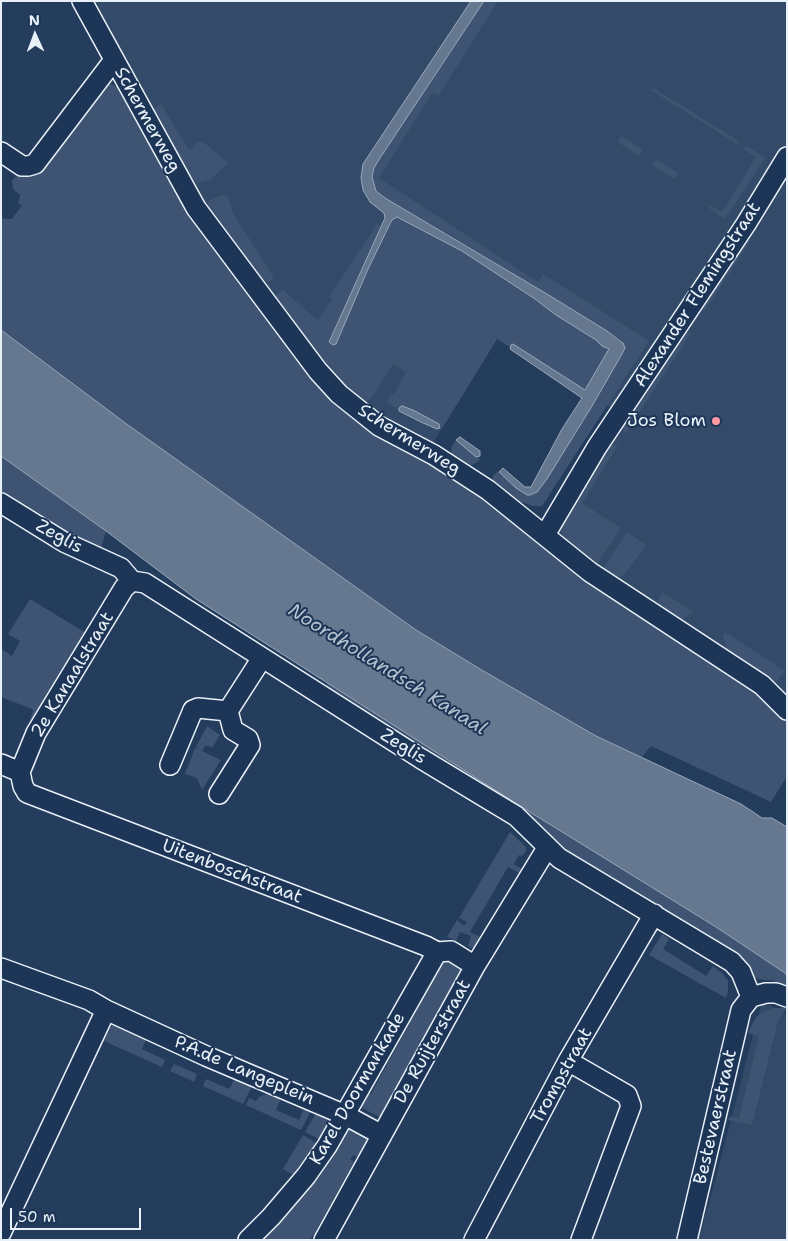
<!DOCTYPE html>
<style>
body{margin:0}
#map{position:relative;width:788px;height:1241px;overflow:hidden;background:#253d5d;font-family:"Shantell Sans",sans-serif}
canvas{display:block}
.frame{position:absolute;inset:0;border:2px solid #e8f1f8;pointer-events:none}
.north{position:absolute;left:10px;top:10px;width:50px;height:50px;-webkit-text-stroke:4px #1d3557;paint-order:stroke;rotate:358deg;font-size:14px;font-weight:700;line-height:20px;text-align:center;color:#e8f1f8}
.north::after{content:'';display:block;margin:auto;width:18px;height:22px;background:#e8f1f8;clip-path:polygon(50% 0,100% 100%,50% 72%,0 100%)}
.scale{position:absolute;left:10px;top:1208px;width:131px;height:22px;box-sizing:border-box;border:2px solid #e8f1f8;border-top:0;padding-left:6px;font-size:15px;line-height:18px;white-space:nowrap;color:#e8f1f8;-webkit-text-stroke:4px #1d3557;paint-order:stroke}
</style>
<div id="map">
<canvas width="788" height="1241"></canvas>
<div class="frame"></div>
<div class="north">N</div>
<div class="scale">50 m</div>
</div>
<script>
const c = document.querySelector('canvas').getContext('2d');
c.lineJoin = 'round';
function fillPath(path, color) {
  c.fillStyle = color;
  c.fill(path, 'evenodd');
}
function poly(rows) {
  const path = new Path2D();
  for (const r of rows) {
    path.moveTo(r[0], r[1]);
    for (let i = 2; i < r.length; i += 2) path.lineTo(r[i], r[i + 1]);
  }
  return path;
}
function strokePath(path, color, width, dash) {
  c.strokeStyle = color;
  c.lineWidth = width;
  c.lineCap = dash ? 'butt' : 'round';
  c.setLineDash(dash || []);
  c.stroke(path);
}
function drawText(font, color, halo, rows, align = 'center') {
  c.font = font + ' "Shantell Sans",sans-serif';
  c.lineWidth = 4;
  c.setLineDash([]);
  c.textBaseline = 'middle';
  c.strokeStyle = halo;
  c.fillStyle = color;
  for (const [text, x, y, turn = 0] of rows) {
    c.save();
    c.translate(x, y);
    c.rotate((+turn || 0) * Math.PI / 180);
    c.textAlign = isNaN(turn) ? turn : align;
    if (halo) c.strokeText(text, 0, 0);
    c.fillText(text, 0, 0);
    c.restore();
  }
}
const built = poly([
 [92,1,787,1,787,698,767,677,578,553,547,528,617,412,497,339,432,445,389,420,346,388,317,355,208,209,179,160],
 [762,1001,787,1015,787,1240,698,1240,714,1185]
]);
const green = poly([
 [484,1,498,1,439,95,432,93,379,178,538,282,543,274,649,341,542,506,533,506,522,502,520,505,494,485,492,478,497,471,516,488,537,492,615,367,624,348,622,340,453,237,385,198,376,191,372,177,374,168,380,158],
 [111,84,118,87,184,204,316,381,429,462,484,496,538,544,586,580,753,690,787,722,787,776,771,802,651,746,642,757,596,736,480,669,416,630,128,425,1,330,1,217,4,219,12,219,22,205,18,204,20,195,13,189,12,181,15,177,20,175,38,171,37,177,105,85],
 [653,88,739,141,737,144,651,90],
 [161,104,190,151,198,142,203,142,229,163,209,180,199,183,190,179,152,110],
 [621,136,643,150,639,156,618,142],
 [746,146,765,158,725,219,710,209,709,206,710,205,722,212,756,157,744,149],
 [656,159,678,173,674,179,653,165],
 [222,195,227,195,233,213,274,278,269,282,263,281,208,206,208,201],
 [395,217,397,217,462,251,609,349,587,389,582,389,513,345,510,347,497,339,443,427,398,409,386,402,391,395,394,394,406,372,393,364,372,397,368,401,363,401,347,387,324,363,275,298,275,296,284,289,287,294,318,320,332,299,329,297,377,224,381,226,329,340,336,344,368,269],
 [751,240,704,312,702,307,744,241],
 [686,333,691,333,626,433,623,430,624,425,682,335],
 [456,440,480,459,478,462,469,466,452,456,451,448],
 [614,445,618,445,582,503,621,528,596,566,565,540,562,532,562,525,566,515,610,447],
 [1,456,106,531,98,558,1,496],
 [627,532,646,545,625,574,618,577,609,575,602,571,604,567],
 [662,592,694,612,680,621,659,607,659,600],
 [30,599,86,633,34,726,29,723,33,711,32,709,1,697,1,649,12,656,20,641,8,634],
 [725,632,785,671,779,679,777,681,769,680,734,656,727,649,723,637],
 [328,683,517,804,716,927,785,973,787,976,787,988,772,980,764,980,751,977,616,882,578,858,575,860,326,687],
 [207,726,220,735,212,748,206,745,202,751,221,760,202,790,197,778,185,774,195,748,199,749,196,747],
 [510,832,526,847,526,851,522,856,519,855,514,864,523,870,521,874,508,867,470,932,483,938,476,950,468,946,471,936,460,932,456,941,447,937,457,920,464,926,467,922,459,918],
 [662,934,669,939,663,949,706,976,713,966,722,973,728,981,728,992,726,998,649,955],
 [444,959,459,964,463,971,460,984,451,987,431,1024,433,1031,424,1046,418,1048,388,1103,390,1111,382,1118,358,1106,362,1095,371,1094,431,984,428,976],
 [774,1008,787,1008,778,1021,752,1125,728,1120,730,1117,739,1118,759,1036,748,1033,750,1028,756,1017,766,1011],
 [113,1023,147,1038,142,1049,165,1060,162,1067,104,1041],
 [174,1064,197,1074,194,1082,170,1071],
 [236,1077,251,1083,251,1088,243,1104,203,1086,206,1079,229,1089],
 [277,1090,283,1094,276,1110,299,1120,304,1109,311,1111,301,1130,246,1105,249,1098,256,1101,259,1097],
 [319,1108,331,1118,332,1124,329,1133,321,1134,319,1139,305,1132],
 [349,1128,367,1136,369,1141,366,1155,357,1157,354,1155,350,1159,354,1162,315,1233,309,1240,263,1240,280,1223,319,1176,339,1145,338,1144,345,1129],
 [303,1135,316,1143,293,1175,283,1169]
]);
const water = poly([
 [471,1,484,1,380,158,374,168,372,177,376,191,385,198,547,294,607,331,623,343,625,348,622,354,592,406,547,479,537,492,530,495,527,495,516,488,499,472,503,468,525,487,531,487,562,429,582,398,510,349,511,345,513,344,585,390,609,349,602,346,596,340,556,315,535,299,462,251,397,217,392,220,368,269,336,344,333,345,329,342,385,218,384,213,370,202,363,190,361,178,363,164,471,1],
 [1,330,128,425,416,630,480,669,596,736,741,804,762,818,772,818,787,827,787,976,785,973,716,927,517,804,196,599,106,531,1,456,1,330],
 [402,406,413,410,439,424,440,428,437,429,423,423,399,411,399,408,402,406],
 [460,437,480,451,480,456,476,457,456,440,460,437]
]);
const minor = poly([
 [82,1,196,208,318,371,339,394,379,426,434,455,488,490,590,572,762,685,787,710],
 [1,152,22,166,28,166,35,164,114,60],
 [1,503,64,542,121,568,132,581,145,583,420,758,516,816,559,858,732,962,741,972,751,997],
 [545,535,597,447,746,224,787,157],
 [1,764,20,772],
 [170,765,193,710,198,708,228,711,262,658],
 [20,772,23,786,27,793,426,946,437,952,451,951,475,966],
 [20,772,36,733,124,588,132,581],
 [219,794,250,745,248,739,233,730,228,711],
 [1,968,89,1000,106,1010,206,1056,345,1115,382,1135],
 [751,997,766,993,776,993,787,997],
 [568,1061,627,1095,631,1106,581,1240],
 [1,1233,106,1010],
 [248,1240,271,1217,306,1176,327,1146,437,952],
 [324,1240,475,966,547,848],
 [474,1240,568,1061,654,914],
 [687,1240,741,1010,751,997]
]);
const markers = [
 [716,421,5,"#ff9aa2"]
];
const streetNames = [
 ["Schermerweg",147,120,61],
 ["Alexander Flemingstraat",698,295,-57],
 ["Schermerweg",409,440,32],
 ["Zeglis",59,537,29],
 ["2e Kanaalstraat",73,675,-59],
 ["Zeglis",403,747,32],
 ["Uitenboschstraat",232,872,21],
 ["De Ruijterstraat",433,1042,-61],
 ["P.A.de Langeplein",244,1071,23],
 ["Trompstraat",562,1076,-61],
 ["Karel Doormankade",358,1089,-60],
 ["Bestevaerstraat",716,1117,-77]
];
const poiNames = [
 ["Jos Blom",706,421]
];
const waterNames = [
 ["Noordhollandsch Kanaal",387,670,32]
];
fillPath(built, '#334a68');
fillPath(green, '#3e5472');
fillPath(water, '#657890');
strokePath(water, '#99a8ba', 1);
strokePath(minor, '#e8f1f8', 22);
strokePath(minor, '#1d3557', 19);
for (const [x, y, r, color] of markers) {
  const dot = new Path2D();
  dot.arc(x, y, r, 0, 2 * Math.PI);
  c.fillStyle = color;
  c.fill(dot);
  strokePath(dot, '#1d3557', 2);
}
drawText('18px', '#e8f1f8', '#1d3557', streetNames);
drawText('18px', '#e8f1f8', '#1d3557', poiNames, 'right');
drawText('italic 19px', '#b4c1ce', '#1d3557', waterNames);
</script>
